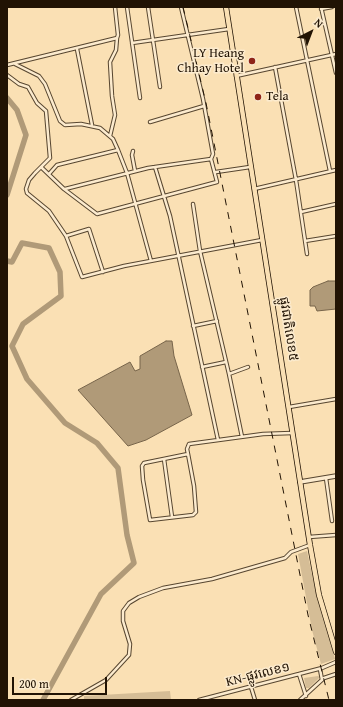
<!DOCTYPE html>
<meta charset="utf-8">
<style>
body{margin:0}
#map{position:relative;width:343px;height:707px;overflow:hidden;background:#fae0b4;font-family:"Gentium Book Plus",serif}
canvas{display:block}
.frame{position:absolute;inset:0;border:8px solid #211304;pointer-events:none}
.north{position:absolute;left:291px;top:12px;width:40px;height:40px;-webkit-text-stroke:3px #fcebce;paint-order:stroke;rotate:42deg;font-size:11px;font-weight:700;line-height:16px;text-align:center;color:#211304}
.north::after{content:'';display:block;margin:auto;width:14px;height:18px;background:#211304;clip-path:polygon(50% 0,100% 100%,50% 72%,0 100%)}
.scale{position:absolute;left:12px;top:677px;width:95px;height:18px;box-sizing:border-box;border:2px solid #211304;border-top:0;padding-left:5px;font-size:12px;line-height:14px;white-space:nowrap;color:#211304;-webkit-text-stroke:3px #fcebce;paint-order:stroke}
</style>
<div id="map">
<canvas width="343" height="707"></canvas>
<div class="frame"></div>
<div class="north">N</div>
<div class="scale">200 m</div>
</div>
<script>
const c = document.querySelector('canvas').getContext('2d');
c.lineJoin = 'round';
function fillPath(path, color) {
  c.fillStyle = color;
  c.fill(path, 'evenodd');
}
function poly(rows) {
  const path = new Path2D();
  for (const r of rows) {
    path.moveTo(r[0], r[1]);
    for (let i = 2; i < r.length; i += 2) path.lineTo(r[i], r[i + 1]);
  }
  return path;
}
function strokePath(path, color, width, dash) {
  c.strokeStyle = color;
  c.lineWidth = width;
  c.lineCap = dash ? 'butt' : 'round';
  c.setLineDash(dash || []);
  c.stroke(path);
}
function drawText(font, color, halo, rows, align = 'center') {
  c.font = font + ' "Gentium Book Plus","Noto Sans Khmer",serif';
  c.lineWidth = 3;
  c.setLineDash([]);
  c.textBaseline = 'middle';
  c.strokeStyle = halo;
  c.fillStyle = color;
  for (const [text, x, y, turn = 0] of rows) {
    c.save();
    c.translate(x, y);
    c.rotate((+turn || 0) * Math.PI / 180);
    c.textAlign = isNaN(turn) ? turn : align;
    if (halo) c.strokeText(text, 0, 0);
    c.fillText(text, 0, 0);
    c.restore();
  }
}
const green = poly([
 [307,551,318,602,335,659,321,664,312,630,298,554],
 [318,676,320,677,309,688,306,688,304,678],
 [170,691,171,700,84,700,84,696]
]);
const water = poly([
 [328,281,336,281,336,309,317,311,315,306,310,306,310,290,313,287,328,281],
 [166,341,172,341,174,356,192,415,146,440,128,446,78,390,130,362,135,371,140,369,140,356,166,341]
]);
const river = poly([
 [7,98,17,110,26,135,7,195],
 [7,261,12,262,22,243,49,248,60,272,61,296,23,324,12,346,27,379,65,423,97,443,118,468,127,535,134,563,101,594,43,700]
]);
const minor = poly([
 [127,7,140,98],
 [148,7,160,87],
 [296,7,330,171],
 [321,7,336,73],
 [321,9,332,7],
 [132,43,229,29],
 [77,49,92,125],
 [15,64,39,76,45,84,60,121,65,125,81,124,100,128,113,139,118,150],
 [7,65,117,38,118,35,115,7],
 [275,67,296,180,307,254],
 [7,75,19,84,28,87,37,103,46,111,50,158,35,173,29,180,26,189,27,193,49,211,66,236,82,277,124,266,262,240],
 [236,76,336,54],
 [150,122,204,106],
 [110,136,115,115,112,96,110,62,116,50,117,38],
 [133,151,132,155,135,171],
 [41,167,64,189,97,214,217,182,211,159,213,154,203,99,181,7],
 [155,167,170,216,218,440],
 [216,172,250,167],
 [49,174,57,165,61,164,118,150,127,173,151,261],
 [65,189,148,168,211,159],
 [254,189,336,170],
 [193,204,200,251,229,374,242,437],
 [301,212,336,204],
 [66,236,89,229,103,272],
 [305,241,336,236],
 [193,326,217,321],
 [202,367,226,362],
 [229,374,248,367],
 [289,407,336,399],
 [188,454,144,463,142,466,143,480,150,520,193,515,196,512,194,486,188,454,187,449,189,444,263,434,292,433],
 [164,459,172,517],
 [326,478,332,521],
 [309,537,336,535],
 [320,669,322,680],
 [299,674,306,696],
 [251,687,255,700],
 [71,700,106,680,129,655,130,644,123,621,123,611,129,603,139,597,163,588,212,579,285,558,291,552,310,545],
 [199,700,322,668,336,662],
 [300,700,324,678,336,674]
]);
const tertiary = poly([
 [300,482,336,476]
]);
const trunk = poly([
 [226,7,310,545,319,595,336,652]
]);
const rail = poly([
 [183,7,206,103,308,615,329,700]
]);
const markers = [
 [252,61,4,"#8f2418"],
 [258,97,4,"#8f2418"]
];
const poiNames = [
 ["LY Heang",244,54],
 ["Chhay Hotel",244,69],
 ["Tela",266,97,"left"]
];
const streetNames = [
 ["ផ្លូវជាតិលេខ៥",288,329,81],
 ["KN-ផ្លូវលេខ១",258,675,-14]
];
fillPath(green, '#d5bd96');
fillPath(water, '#b09a78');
strokePath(water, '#77644a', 1);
strokePath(river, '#b09a78', 5.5);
strokePath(minor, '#574630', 4.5);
strokePath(tertiary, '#574630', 5.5);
strokePath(trunk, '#211304', 6);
strokePath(minor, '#fcebce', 2.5);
strokePath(tertiary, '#fcebce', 3.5);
strokePath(trunk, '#fae0b4', 4.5);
strokePath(rail, '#211304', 1, [7, 7]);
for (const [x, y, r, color] of markers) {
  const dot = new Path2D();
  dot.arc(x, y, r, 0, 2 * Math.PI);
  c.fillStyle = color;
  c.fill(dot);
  strokePath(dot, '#fcebce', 1.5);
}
drawText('13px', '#211304', '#fcebce', poiNames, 'right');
drawText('13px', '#211304', '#fcebce', streetNames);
</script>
